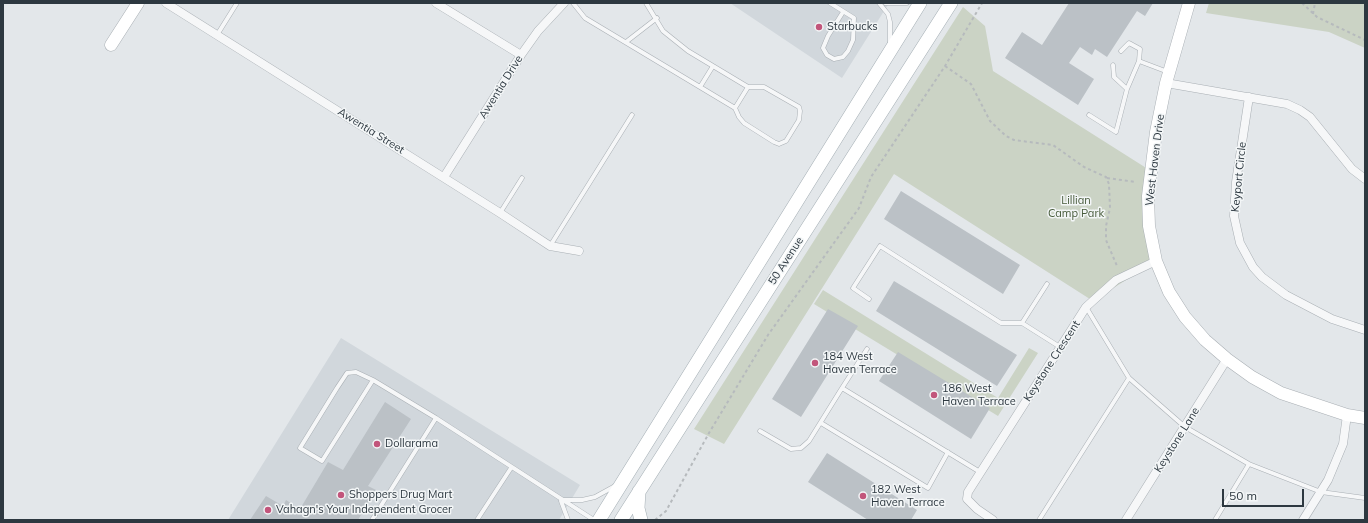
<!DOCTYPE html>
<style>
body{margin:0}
#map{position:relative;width:1368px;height:523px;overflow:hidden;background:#e3e7ea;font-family:Mulish,sans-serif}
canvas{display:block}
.frame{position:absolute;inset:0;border:4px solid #2d3840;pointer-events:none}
.scale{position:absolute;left:1222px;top:489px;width:82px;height:18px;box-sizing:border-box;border:2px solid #2d3840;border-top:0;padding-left:5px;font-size:12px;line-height:14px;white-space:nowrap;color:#2d3840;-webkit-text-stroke:3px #f3f6f7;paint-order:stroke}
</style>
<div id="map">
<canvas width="1368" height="523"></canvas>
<div class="frame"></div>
<div class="scale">50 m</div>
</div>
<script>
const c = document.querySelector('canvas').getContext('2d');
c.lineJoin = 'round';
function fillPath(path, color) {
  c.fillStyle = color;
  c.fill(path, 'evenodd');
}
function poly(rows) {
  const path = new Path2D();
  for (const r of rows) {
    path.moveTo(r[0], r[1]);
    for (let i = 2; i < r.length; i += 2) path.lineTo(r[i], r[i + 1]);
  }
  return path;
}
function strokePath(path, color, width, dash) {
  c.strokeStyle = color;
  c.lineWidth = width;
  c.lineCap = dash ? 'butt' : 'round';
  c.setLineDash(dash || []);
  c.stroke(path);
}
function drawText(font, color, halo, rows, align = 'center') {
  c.font = font + ' Mulish,sans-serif';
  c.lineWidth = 3;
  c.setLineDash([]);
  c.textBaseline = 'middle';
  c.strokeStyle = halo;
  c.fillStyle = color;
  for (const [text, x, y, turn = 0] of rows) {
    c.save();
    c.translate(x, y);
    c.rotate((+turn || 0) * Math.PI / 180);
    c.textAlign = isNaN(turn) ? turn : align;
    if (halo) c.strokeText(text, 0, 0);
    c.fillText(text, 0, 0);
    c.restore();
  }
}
const built = poly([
 [730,3,889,3,842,78],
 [341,338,580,485,559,520,228,520]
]);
const green = poly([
 [1209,3,1365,3,1365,48,1329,32,1206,13],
 [963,7,985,26,993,71,1151,171,1156,261,1093,301,894,174,724,444,694,429],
 [823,290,998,398,1029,348,1038,353,998,416,814,304]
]);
const building = poly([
 [1069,3,1153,3,1145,16,1137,11,1107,57,1095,49,1092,55,1080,47,1069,63,1094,79,1078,105,1005,58,1022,32,1042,45],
 [901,191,1020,265,1003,294,884,219],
 [894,281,1017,355,997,386,876,311],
 [828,309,858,326,801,417,772,399],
 [898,352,990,408,971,439,879,381],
 [385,402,411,419,368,486,376,490,358,520,250,520,266,496,283,506,286,500,300,509,328,462,343,470],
 [827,453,917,510,911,520,868,520,808,482]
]);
const path = poly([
 [1302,3,1317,17,1365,40],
 [1313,14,1315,3],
 [945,66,971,84,990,121,1006,136,1014,140,1053,145,1084,167,1106,177,1109,184,1110,208,1106,226,1106,240,1117,266],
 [1107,178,1136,182],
 [655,520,666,511,709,433,768,335,859,208,871,177,945,66,982,3]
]);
const lane = poly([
 [573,3,585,18,735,108,739,117,744,123,774,142,779,144,786,141,799,120,800,111,799,107,764,87,748,87,688,51,663,31,646,3],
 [830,3,854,18,853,40,848,51,843,57,834,59,827,55,823,48,828,36,843,12],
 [879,3,888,14,890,22,890,43],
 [885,3,907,3],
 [217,35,237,3],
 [626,42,657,18],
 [1121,51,1129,43,1140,49,1139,61,1127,89],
 [1139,61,1168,72],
 [700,87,713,66],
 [735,108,748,87],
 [1089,115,1116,132,1127,89,1114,77,1113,65],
 [500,213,522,178],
 [550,246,632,115],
 [869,299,853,288,880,246,1001,323,1022,323,1060,347],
 [1086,307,1129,378,1185,427,1249,464,1321,492,1365,498],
 [1022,323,1047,284],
 [867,349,842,388,980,472],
 [373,380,322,461,300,448,337,388,347,373,356,372,373,380,436,418,594,520],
 [821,423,928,488,948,452],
 [760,431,791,449,801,448,809,441,842,388],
 [561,500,582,500,595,497,615,486],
 [561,501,568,520],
 [372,520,436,418],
 [477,520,511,468],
 [1039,520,1129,378],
 [1215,520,1249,464]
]);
const street = poly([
 [166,3,500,213,550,246,579,251],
 [436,3,521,55],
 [1166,83,1287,104,1300,110,1310,117,1352,169,1365,179],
 [1249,97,1236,182,1234,216,1240,243,1253,267,1262,277,1286,295,1332,319,1365,330],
 [444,177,521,55,538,31,564,3],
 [993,520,977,509,967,499,968,492,1086,307,1116,280,1156,261],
 [1126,520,1227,359],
 [1303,520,1328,480,1343,444,1347,415]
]);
const secondary = poly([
 [1189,3,1166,83,1156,132,1148,196,1149,226,1156,261,1169,292,1185,317,1205,340,1227,359,1252,377,1281,393,1347,415,1365,418],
 [111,45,138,3]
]);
const primary = poly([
 [639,491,638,508,641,520],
 [599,520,920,3],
 [621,520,951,3]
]);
const markers = [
 [819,27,4,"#c2557b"],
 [815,363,4,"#c2557b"],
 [934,395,4,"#c2557b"],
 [377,444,4,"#c2557b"],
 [341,495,4,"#c2557b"],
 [863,496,4,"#c2557b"],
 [268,510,4,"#c2557b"]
];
const poiNames = [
 ["Starbucks",827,27],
 ["184 West",823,357],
 ["Haven Terrace",823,370],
 ["186 West",942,389],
 ["Haven Terrace",942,402],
 ["Dollarama",385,444],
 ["182 West",871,490],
 ["Haven Terrace",871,503],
 ["Shoppers Drug Mart",349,495],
 ["Vahagn's Your Independent Grocer",276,510]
];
const streetNames = [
 ["Awentia Drive",501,87,-58],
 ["Awentia Street",371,131,32],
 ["West Haven Drive",1155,160,-83],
 ["Keyport Circle",1239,177,-84],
 ["50 Avenue",786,261,-57],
 ["Keystone Crescent",1052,361,-57],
 ["Keystone Lane",1177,440,-58]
];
const parkNames = [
 ["Lillian",1076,201],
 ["Camp Park",1076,214]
];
fillPath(built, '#d1d7dc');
fillPath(green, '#cbd3c5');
fillPath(building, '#bbc1c6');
strokePath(lane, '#a9afb4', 5);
strokePath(street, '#a9afb4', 9);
strokePath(secondary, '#a9afb4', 13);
strokePath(primary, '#a4aeb4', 14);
strokePath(path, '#b6babd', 2, [3, 3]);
strokePath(lane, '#f6f7f8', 4);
strokePath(street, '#f6f7f8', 8);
strokePath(secondary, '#fff', 12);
strokePath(primary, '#fff', 13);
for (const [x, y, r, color] of markers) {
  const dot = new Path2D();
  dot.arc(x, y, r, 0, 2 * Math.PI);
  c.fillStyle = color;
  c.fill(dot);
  strokePath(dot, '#f3f6f7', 1.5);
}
drawText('11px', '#2d3840', '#f3f6f7', poiNames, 'left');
drawText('11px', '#2d3840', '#f3f6f7', streetNames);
drawText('11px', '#475b3b', '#f3f6f7', parkNames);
</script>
